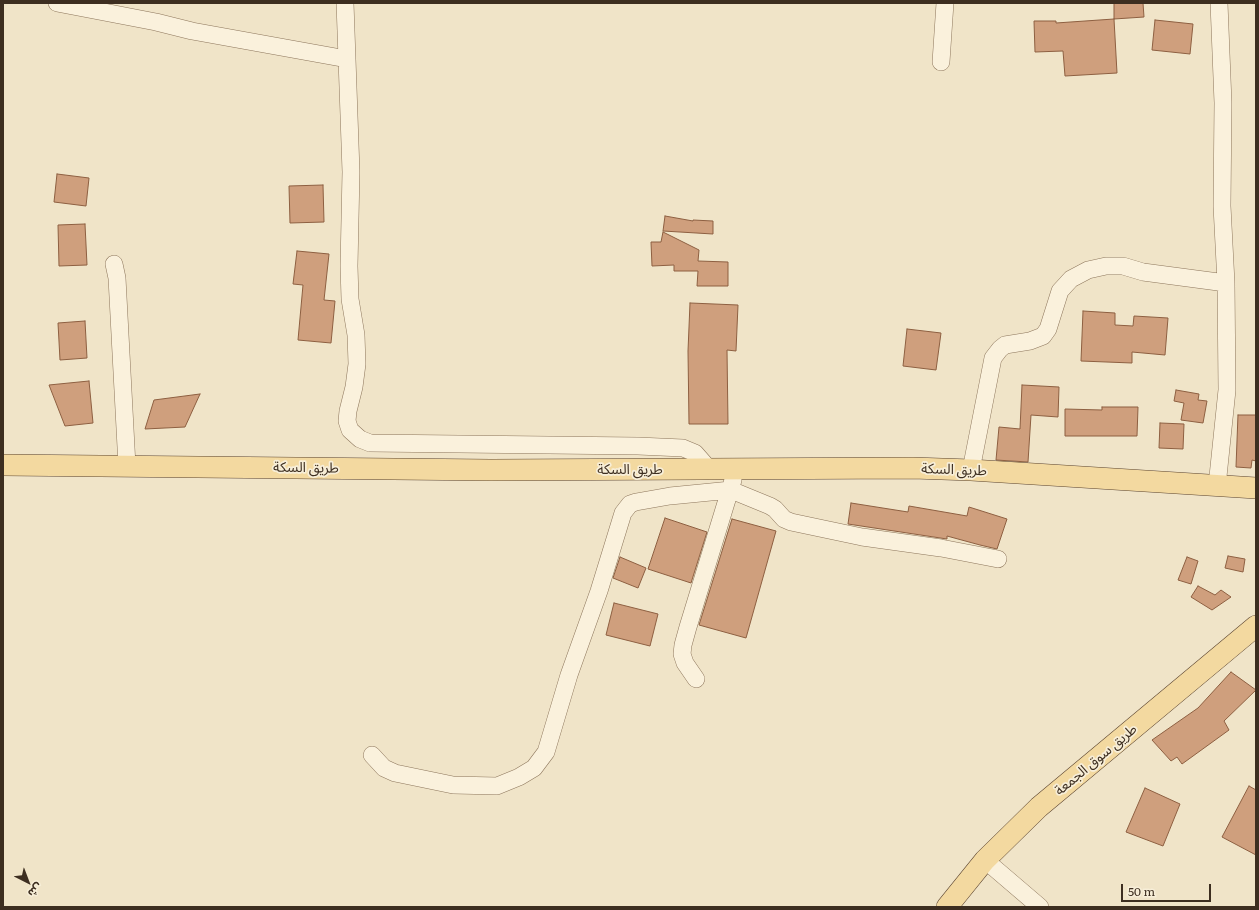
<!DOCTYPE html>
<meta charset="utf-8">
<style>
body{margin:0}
#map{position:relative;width:1259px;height:910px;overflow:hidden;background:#f0e4c8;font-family:Literata,"Noto Sans Arabic",serif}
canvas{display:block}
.frame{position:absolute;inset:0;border:4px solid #3d2e20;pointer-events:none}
.north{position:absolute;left:8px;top:862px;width:40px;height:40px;-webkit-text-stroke:3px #f7eed8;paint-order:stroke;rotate:138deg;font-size:11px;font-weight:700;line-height:16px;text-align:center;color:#3d2e20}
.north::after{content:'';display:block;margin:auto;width:14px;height:18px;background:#3d2e20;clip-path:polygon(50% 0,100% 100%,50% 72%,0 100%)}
.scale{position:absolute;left:1121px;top:884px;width:90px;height:18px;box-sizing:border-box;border:2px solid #3d2e20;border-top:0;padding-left:5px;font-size:12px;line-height:14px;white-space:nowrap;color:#3d2e20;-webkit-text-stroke:3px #f7eed8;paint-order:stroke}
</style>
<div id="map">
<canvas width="1259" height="910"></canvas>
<div class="frame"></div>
<div class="north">ش</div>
<div class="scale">50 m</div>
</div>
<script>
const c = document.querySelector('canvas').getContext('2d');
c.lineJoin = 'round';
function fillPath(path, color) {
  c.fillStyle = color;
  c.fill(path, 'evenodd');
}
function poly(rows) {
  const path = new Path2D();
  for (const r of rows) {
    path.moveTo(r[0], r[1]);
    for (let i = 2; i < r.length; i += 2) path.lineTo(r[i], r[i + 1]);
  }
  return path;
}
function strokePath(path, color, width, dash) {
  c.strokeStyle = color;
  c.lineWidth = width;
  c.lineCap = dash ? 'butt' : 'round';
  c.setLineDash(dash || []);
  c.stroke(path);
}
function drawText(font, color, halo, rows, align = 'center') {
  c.font = font + ' Literata,"Noto Sans Arabic",serif';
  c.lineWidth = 3.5;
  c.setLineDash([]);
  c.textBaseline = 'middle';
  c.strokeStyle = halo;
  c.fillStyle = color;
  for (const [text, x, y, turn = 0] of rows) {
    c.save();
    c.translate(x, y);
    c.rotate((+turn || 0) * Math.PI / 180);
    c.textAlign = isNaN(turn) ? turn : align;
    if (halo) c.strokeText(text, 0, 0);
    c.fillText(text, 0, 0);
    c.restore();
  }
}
const building = poly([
 [1114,3,1143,3,1144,17,1114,19,1114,3],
 [1114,19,1117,73,1065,76,1063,51,1035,52,1034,21,1056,21,1056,23,1114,19],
 [1155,20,1193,24,1190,54,1152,50,1155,20],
 [57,174,89,178,86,206,54,202,57,174],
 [323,185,324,222,290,223,289,186,323,185],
 [665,216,693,221,693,220,713,221,713,234,663,231,665,216],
 [85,224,87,265,59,266,58,225,85,224],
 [663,232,699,250,698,261,728,262,728,286,697,286,698,271,674,271,674,265,652,266,651,242,661,242,663,232],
 [297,251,329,254,324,300,335,301,331,343,298,340,303,285,293,284,297,251],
 [690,303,738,305,736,351,727,350,728,424,689,424,688,351,690,303],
 [1083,311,1115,313,1115,325,1133,326,1134,316,1168,318,1165,355,1132,352,1132,363,1081,361,1083,311],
 [85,321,87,358,60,360,58,323,85,321],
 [907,329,941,333,936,370,903,366,907,329],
 [89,381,93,423,65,426,49,385,89,381],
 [1022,385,1059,387,1058,417,1031,415,1028,462,996,460,999,427,1020,429,1022,385],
 [1176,390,1199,394,1198,400,1207,401,1203,423,1181,420,1184,403,1174,401,1176,390],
 [200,394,185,427,145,429,154,400,200,394],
 [1102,407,1138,407,1137,436,1065,436,1065,409,1102,410,1102,407],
 [1238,415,1256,415,1256,461,1252,460,1251,468,1236,467,1238,415],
 [1160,423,1184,424,1183,449,1159,448,1160,423],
 [851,503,908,512,909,506,967,516,969,507,1007,519,997,549,980,545,947,536,947,539,848,524,851,503],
 [665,518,707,532,691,583,648,569,665,518],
 [732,519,776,531,746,638,699,625,732,519],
 [1228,556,1245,559,1243,572,1225,568,1228,556],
 [620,557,646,568,638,588,613,578,620,557],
 [1187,557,1198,561,1191,584,1178,580,1187,557],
 [1198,586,1215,595,1221,590,1231,597,1212,610,1191,597,1198,586],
 [614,603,658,614,650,646,606,635,614,603],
 [1231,672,1256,690,1224,721,1229,730,1182,764,1177,757,1171,761,1152,740,1198,708,1231,672],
 [1249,786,1256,790,1256,855,1222,837,1249,786],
 [1145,788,1180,804,1163,846,1126,832,1145,788]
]);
const minor = poly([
 [57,3,156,22,192,31,347,59,345,3],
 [347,59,351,172,349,266,350,299,356,335,357,364,354,387,348,411,347,421,350,430,360,439,370,443,638,446,683,448,695,453,709,469],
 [941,62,945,3],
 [114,264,117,278,127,466],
 [971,470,993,358,1000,349,1005,345,1030,341,1043,336,1048,329,1060,291,1071,279,1088,270,1106,266,1123,266,1143,272,1226,283],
 [1217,486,1227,390,1226,283,1222,206,1223,103,1219,3],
 [696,679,685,663,682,654,683,645,688,627,733,480],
 [372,755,384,768,395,773,453,785,497,786,519,777,534,768,546,752,569,675,599,591,623,513,630,504,636,502,670,496,731,490,770,506,775,509,784,519,791,522,862,537,941,548,998,559],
 [985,860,1040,907]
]);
const major = poly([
 [3,465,491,470,913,468,971,470,1256,488],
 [947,907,985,860,1039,807,1256,626]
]);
const streetNames = [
 ["طريق السكة",306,468,1],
 ["طريق السكة",630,470],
 ["طريق السكة",954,470,2],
 ["طريق سوق الجمعة",1096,760,-40]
];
fillPath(building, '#cf9f7d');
strokePath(building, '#8d5f41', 1);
strokePath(minor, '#8d765c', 18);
strokePath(major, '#5b4430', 22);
strokePath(minor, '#faf1dc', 17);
strokePath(major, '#f3d9a0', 21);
drawText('14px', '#3d2e20', '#f7eed8', streetNames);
</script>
